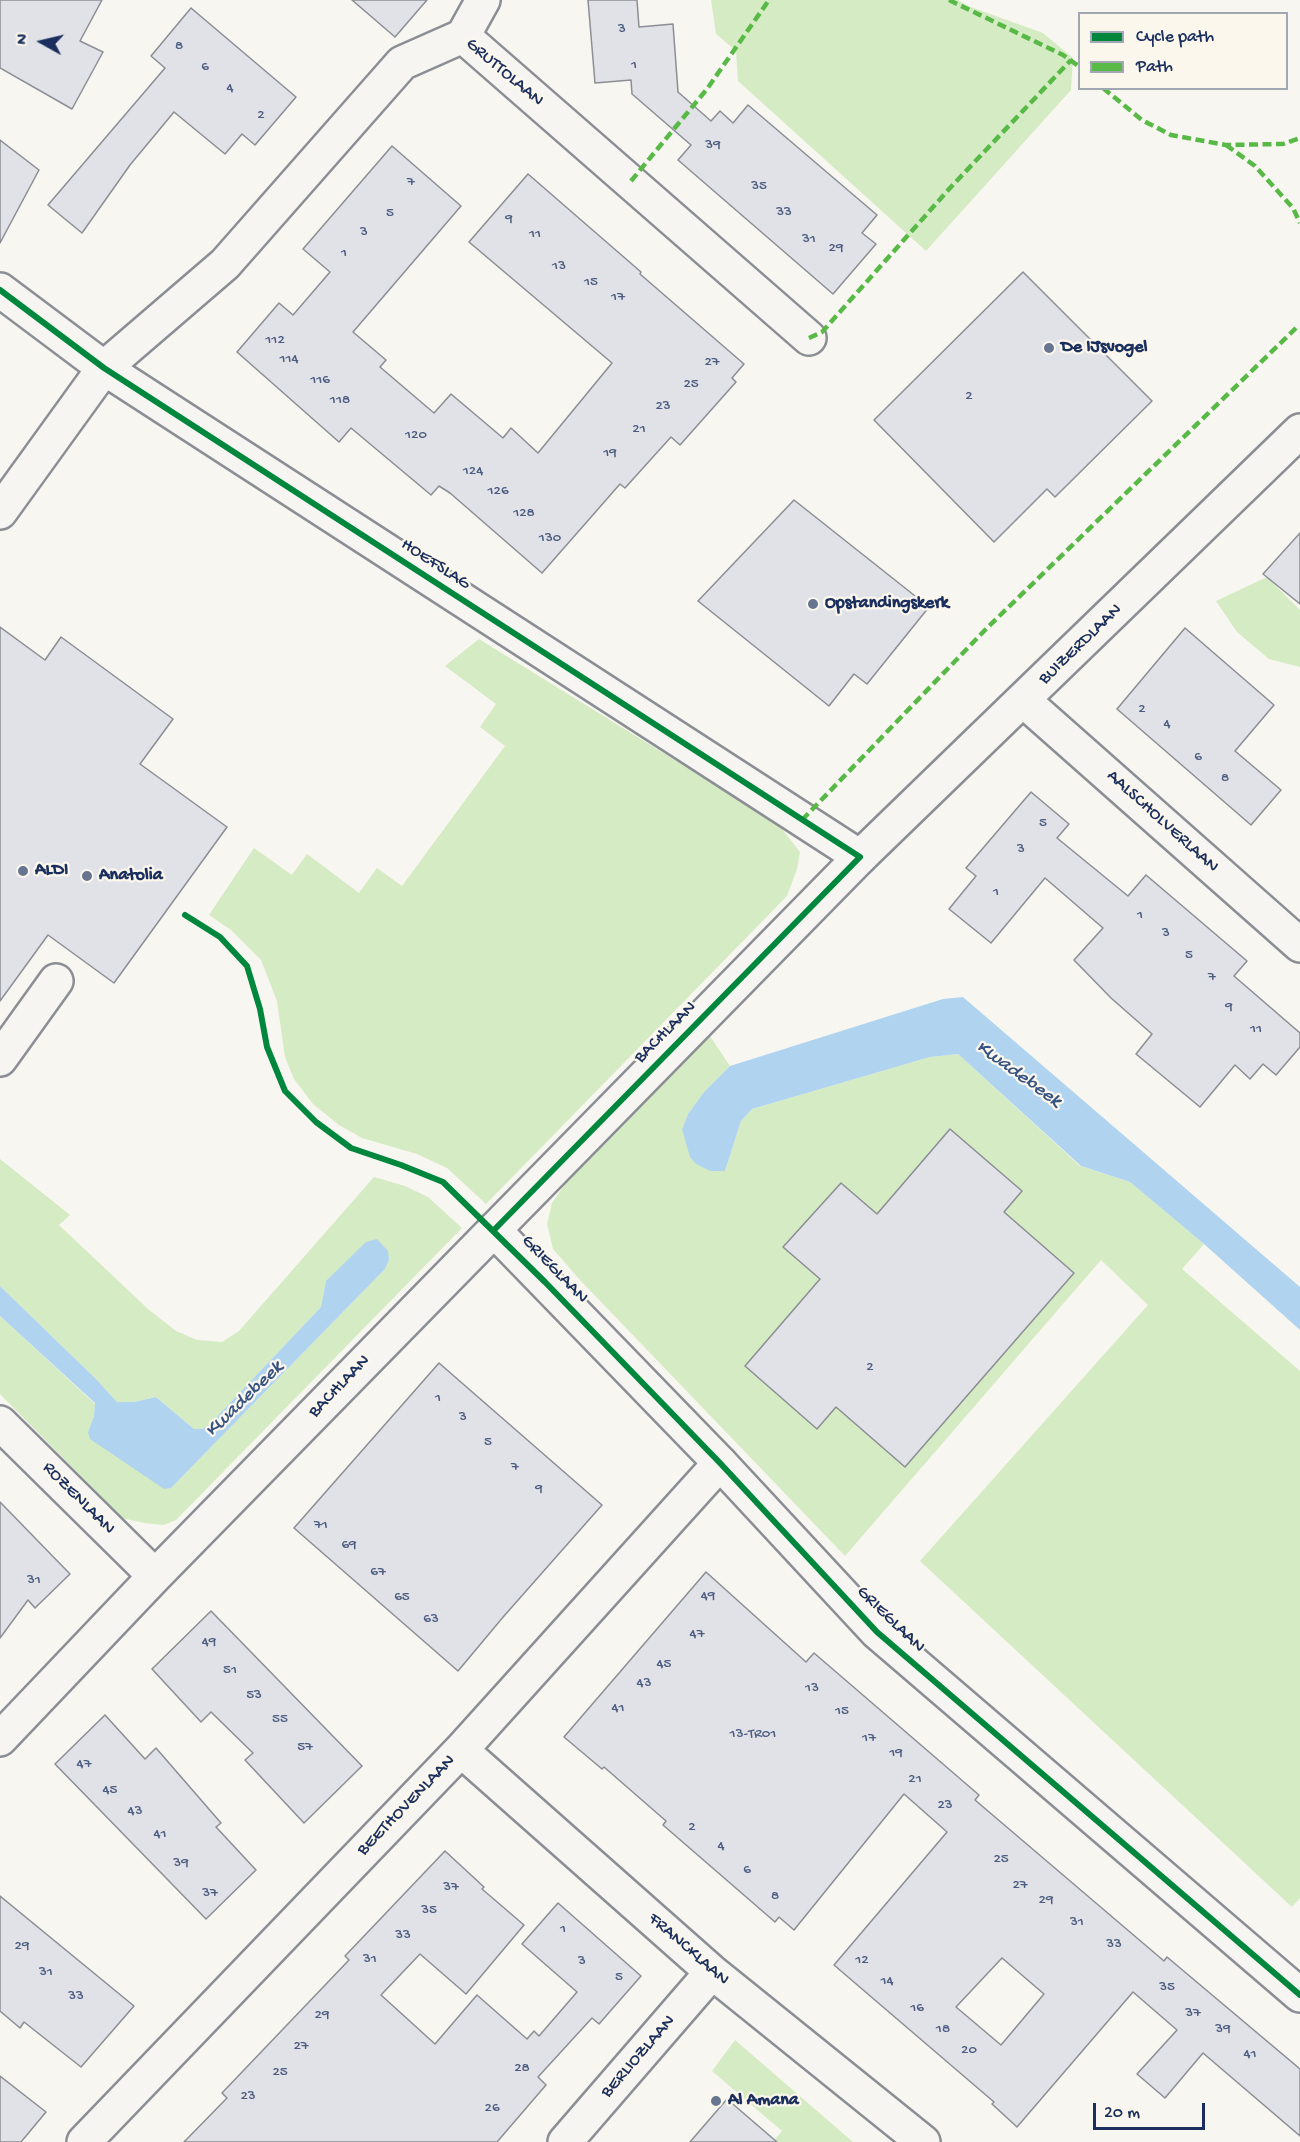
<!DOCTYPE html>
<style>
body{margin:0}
#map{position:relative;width:1300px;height:2142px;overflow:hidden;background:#f8f6f0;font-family:"Gochi Hand",sans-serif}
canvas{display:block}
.legend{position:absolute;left:1078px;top:12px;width:210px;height:78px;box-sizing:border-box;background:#fbf7ec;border:2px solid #a1a7b3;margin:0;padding:8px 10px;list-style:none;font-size:18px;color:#1b2f5e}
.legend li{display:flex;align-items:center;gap:12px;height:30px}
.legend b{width:30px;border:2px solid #a1a7b3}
.north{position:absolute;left:12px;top:12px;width:60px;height:60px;-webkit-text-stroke:4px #fbf7ec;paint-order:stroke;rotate:278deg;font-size:16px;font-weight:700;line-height:24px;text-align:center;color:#1b2f5e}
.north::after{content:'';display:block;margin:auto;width:21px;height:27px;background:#1b2f5e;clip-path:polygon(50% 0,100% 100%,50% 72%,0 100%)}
.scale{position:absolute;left:1093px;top:2103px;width:112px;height:27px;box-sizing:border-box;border:3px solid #1b2f5e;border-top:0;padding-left:8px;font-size:18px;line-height:21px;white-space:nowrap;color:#1b2f5e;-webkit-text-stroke:4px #fbf7ec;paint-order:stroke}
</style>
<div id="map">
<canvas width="1300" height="2142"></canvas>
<ul class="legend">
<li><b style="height:8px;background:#00873e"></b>Cycle path</li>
<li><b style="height:8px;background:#58b947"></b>Path</li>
</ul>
<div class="north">N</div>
<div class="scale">20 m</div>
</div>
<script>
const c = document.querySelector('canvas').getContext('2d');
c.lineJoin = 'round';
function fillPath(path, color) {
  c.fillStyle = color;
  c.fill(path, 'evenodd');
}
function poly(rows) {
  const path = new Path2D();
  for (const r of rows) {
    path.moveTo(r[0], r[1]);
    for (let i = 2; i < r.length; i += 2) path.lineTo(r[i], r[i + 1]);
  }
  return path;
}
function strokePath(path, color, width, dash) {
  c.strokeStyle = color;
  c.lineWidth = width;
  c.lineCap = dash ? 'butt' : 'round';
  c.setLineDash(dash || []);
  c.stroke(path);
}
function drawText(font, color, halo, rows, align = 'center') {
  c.font = font + ' "Gochi Hand",sans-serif';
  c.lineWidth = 4.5;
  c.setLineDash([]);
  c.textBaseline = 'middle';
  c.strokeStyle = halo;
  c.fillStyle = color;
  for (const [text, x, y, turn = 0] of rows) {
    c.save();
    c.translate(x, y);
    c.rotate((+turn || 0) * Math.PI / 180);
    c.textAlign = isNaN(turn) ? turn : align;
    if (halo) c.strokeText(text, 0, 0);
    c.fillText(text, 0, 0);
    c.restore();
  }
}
const green = poly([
 [711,0,958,0,968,6,1043,33,1073,58,1071,90,926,251,738,81,736,51,716,34],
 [1267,577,1300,610,1300,667,1269,659,1237,632,1216,601],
 [479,639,778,824,800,852,797,869,787,896,486,1204,447,1168,417,1154,362,1138,339,1125,313,1104,294,1079,285,1057,277,1001,261,960,231,930,209,915,254,848,292,875,307,854,359,893,377,868,402,886,505,746,480,727,496,704,445,666],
 [710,1036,730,1066,704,1092,688,1114,682,1129,725,1171,741,1121,752,1109,930,1057,958,1054,1080,1166,1130,1182,1204,1244,1182,1269,1300,1371,1300,1898,1292,1907,920,1561,1148,1305,1101,1260,845,1556,579,1279,553,1249,547,1224,552,1203,574,1171],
 [0,1159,70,1215,59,1225,148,1309,176,1331,197,1340,222,1342,239,1331,374,1177,405,1186,428,1197,462,1228,176,1520,164,1525,144,1523,122,1518,0,1394,0,1316,95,1404,94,1416,88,1432,171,1488,385,1269,389,1260,326,1281,321,1307,210,1424,202,1429,194,1429,156,1397,134,1402,117,1402,96,1379,0,1286],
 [735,2040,853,2142,773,2142,782,2131,712,2071]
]);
const water = poly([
 [963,997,1300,1287,1300,1330,1204,1244,1130,1182,1081,1166,958,1054,930,1057,752,1109,741,1121,725,1171,710,1171,696,1164,690,1157,682,1129,688,1114,704,1092,730,1066,943,999],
 [377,1239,388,1251,389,1260,385,1269,171,1488,164,1489,90,1439,88,1432,94,1416,95,1403,0,1316,0,1286,96,1379,117,1402,134,1402,156,1397,194,1429,202,1429,210,1424,321,1307,326,1281,366,1242]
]);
const building = poly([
 [0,0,102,0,80,41,103,52,72,109,0,68,0,0],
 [352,0,427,0,395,37,352,0],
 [588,0,637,0,639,27,673,24,678,92,711,121,720,111,733,123,748,105,877,215,862,233,876,244,833,294,678,160,691,145,632,94,631,80,595,83,588,0],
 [191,8,296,97,255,145,242,134,225,154,174,112,130,165,82,233,48,205,165,68,151,56,191,8],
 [0,140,39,170,0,243,0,140],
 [392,146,461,206,353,332,386,360,380,367,434,413,451,394,503,438,511,428,538,453,612,363,469,242,528,174,641,272,640,274,744,364,732,378,736,382,680,445,671,437,625,488,620,484,542,573,450,493,439,486,431,495,351,428,339,442,237,352,279,303,293,315,330,272,303,249,392,146],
 [1023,272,1152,401,1055,497,1047,489,994,542,874,420,1023,272],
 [794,500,929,607,867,684,854,674,829,706,698,601,794,500],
 [1300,533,1300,604,1263,574,1300,533],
 [0,627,45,660,61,637,173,719,140,764,227,827,114,983,48,935,0,1001,0,627],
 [1185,628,1274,705,1235,751,1281,790,1251,825,1117,709,1185,628],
 [1031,792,1069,824,1057,838,1128,896,1146,875,1247,961,1234,976,1300,1033,1300,1047,1276,1075,1263,1064,1250,1079,1235,1065,1200,1107,1136,1054,1152,1034,1111,998,1074,960,1103,928,1045,878,991,943,949,909,976,876,966,868,1031,792],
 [950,1129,1022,1191,1004,1212,1074,1273,905,1467,836,1407,817,1429,745,1366,820,1279,783,1247,841,1183,877,1214,950,1129],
 [439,1363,602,1505,504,1616,458,1671,294,1528,439,1363],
 [0,1502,70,1574,35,1608,28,1600,0,1638,0,1502],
 [706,1572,806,1662,814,1653,979,1795,975,1800,1164,1961,1167,1957,1300,2069,1300,2136,1203,2053,1165,2098,1137,2074,1177,2030,1133,1992,1017,2127,992,2104,994,2102,834,1965,947,1832,904,1794,794,1930,779,1917,775,1922,663,1825,666,1821,604,1767,602,1769,564,1737,706,1572],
 [1002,1958,1044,1994,1001,2045,956,2007,1002,1958],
 [211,1611,362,1766,304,1823,245,1760,253,1753,211,1712,201,1722,152,1669,211,1611],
 [105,1715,145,1759,156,1748,221,1823,216,1827,256,1870,206,1919,55,1764,105,1715],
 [445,1851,484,1887,482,1889,524,1925,466,1994,420,1954,381,1995,435,2044,477,1995,527,2039,534,2031,539,2036,577,1992,522,1944,558,1903,641,1976,599,2024,592,2018,538,2077,546,2085,497,2142,184,2142,227,2098,222,2093,349,1960,345,1956,445,1851],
 [0,1896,134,2006,81,2067,24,2022,20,2028,0,2011,0,1896],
 [0,2076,46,2112,21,2142,0,2142,0,2076],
 [727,2099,777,2142,690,2142,727,2099]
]);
const minor = poly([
 [463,36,483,0],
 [0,512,104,368,225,264,402,63,463,36,809,338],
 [1023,700,1300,945],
 [860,857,1300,431],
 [0,1059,56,981],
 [0,1423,155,1576],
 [0,1739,155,1576,494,1230],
 [461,1750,712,1972,923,2142],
 [84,2142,461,1750,720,1463],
 [565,2142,712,1972]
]);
const tertiary = poly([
 [0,290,104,368,860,857,494,1230,720,1463,877,1632,1300,1995]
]);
const quiet = poly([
 [949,0,1063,55,1080,67],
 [1103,88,1142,120,1171,135,1226,145,1283,144,1300,138],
 [1226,145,1255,166,1293,208,1300,223],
 [631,181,707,89,769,0],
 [809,338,822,332,950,188,1071,60],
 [802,820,987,628,1296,328]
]);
const cycleway = poly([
 [0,290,104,368,860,857,494,1230],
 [185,915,220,937,247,966,260,1009,267,1047,285,1091,316,1122,351,1148,401,1165,443,1182,545,1282,720,1463,877,1632,1300,1995]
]);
const markers = [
 [1049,348,6,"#687591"],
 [813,604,6,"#687591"],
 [23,871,6,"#687591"],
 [87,876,6,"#687591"],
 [716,2101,6,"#687591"]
];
const numberNames = [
 ["3",622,30],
 ["8",179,47],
 ["1",634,66],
 ["6",205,68],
 ["4",230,89],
 ["2",261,116],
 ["39",713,146],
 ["7",411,183],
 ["35",759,187],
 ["33",784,213],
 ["5",390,214],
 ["9",509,220],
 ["3",364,233],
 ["11",535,235],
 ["31",809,240],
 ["29",836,249],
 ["1",344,254],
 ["13",559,267],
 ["15",591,283],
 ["17",618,298],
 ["112",275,341],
 ["114",289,360],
 ["27",712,363],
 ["116",320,381],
 ["25",691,385],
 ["2",969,397],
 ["118",340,401],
 ["23",663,407],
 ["21",639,430],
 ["120",416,436],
 ["19",610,454],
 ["124",473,472],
 ["126",498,492],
 ["128",524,514],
 ["130",550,539],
 ["2",1142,710],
 ["4",1167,725],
 ["6",1198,758],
 ["8",1225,779],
 ["5",1043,824],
 ["3",1021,850],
 ["1",996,893],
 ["1",1140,916],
 ["3",1166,934],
 ["5",1189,956],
 ["7",1212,978],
 ["9",1229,1008],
 ["11",1256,1030],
 ["2",870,1368],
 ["1",438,1399],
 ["3",463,1418],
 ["5",488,1443],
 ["7",515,1468],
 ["9",539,1490],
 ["71",321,1526],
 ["69",349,1546],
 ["67",378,1573],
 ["31",34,1581],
 ["49",708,1597],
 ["65",402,1598],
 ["63",431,1620],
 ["47",697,1635],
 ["49",209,1643],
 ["45",664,1665],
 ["51",230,1671],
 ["43",644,1684],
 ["13",812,1689],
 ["53",254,1696],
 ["41",618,1709],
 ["15",842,1712],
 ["55",280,1720],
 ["13-TR01",753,1735],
 ["17",869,1739],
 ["57",305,1748],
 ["19",896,1754],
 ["47",84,1765],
 ["21",915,1780],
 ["45",110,1791],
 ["23",945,1806],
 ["43",135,1812],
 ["2",692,1828],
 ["41",160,1835],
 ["4",721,1847],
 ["25",1001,1860],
 ["39",181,1864],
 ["6",747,1871],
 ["27",1020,1886],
 ["37",451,1888],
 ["37",210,1894],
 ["8",775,1897],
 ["29",1046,1901],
 ["35",429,1911],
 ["31",1077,1923],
 ["1",563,1930],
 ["33",403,1936],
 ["33",1114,1945],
 ["29",22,1947],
 ["31",370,1960],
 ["12",862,1961],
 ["3",582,1962],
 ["31",46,1973],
 ["5",619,1978],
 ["14",887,1982],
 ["35",1167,1988],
 ["33",76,1997],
 ["16",917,2009],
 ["37",1193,2014],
 ["29",322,2016],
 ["18",943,2030],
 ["39",1223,2030],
 ["27",301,2047],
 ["20",969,2051],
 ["41",1250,2055],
 ["28",522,2069],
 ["25",280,2073],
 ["23",248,2097],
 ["26",492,2109]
];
const streetNames = [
 ["GRUTTOLAAN",504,73,40],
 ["HOEFSLAG",435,565,33],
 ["BUIZERDLAAN",1081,645,-44],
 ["AALSCHOLVERLAAN",1162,822,42],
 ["BACHLAAN",666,1033,-45],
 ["GRIEGLAAN",554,1270,46],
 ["BACHLAAN",340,1387,-46],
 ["ROZENLAAN",78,1499,45],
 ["GRIEGLAAN",890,1620,44],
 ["BEETHOVENLAAN",407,1806,-46],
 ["FRANCKLAAN",688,1950,41],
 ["BERLIOZLAAN",639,2057,-49]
];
const poiNames = [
 ["De IJsvogel",1061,348],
 ["Opstandingskerk",825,604],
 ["ALDI",35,871],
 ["Anatolia",99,876],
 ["Al Amana",728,2101]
];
const waterNames = [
 ["Kwadebeek",1018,1075,36],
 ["Kwadebeek",245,1400,-44]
];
fillPath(green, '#d5ebc3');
fillPath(water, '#b0d4ef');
fillPath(building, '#e0e2e7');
strokePath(building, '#8b8e94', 1.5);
strokePath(minor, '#8b8e94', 38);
strokePath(tertiary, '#8b8e94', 38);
strokePath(minor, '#f6f5f1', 33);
strokePath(tertiary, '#f6f5f1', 33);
strokePath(quiet, '#58b947', 4.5, [9, 4.5]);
strokePath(cycleway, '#00873e', 6);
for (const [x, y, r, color] of markers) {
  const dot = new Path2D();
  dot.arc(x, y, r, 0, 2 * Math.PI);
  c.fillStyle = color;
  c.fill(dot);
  strokePath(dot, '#fbf7ec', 2);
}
drawText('15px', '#4d5d81', null, numberNames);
drawText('18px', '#1b2f5e', '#fbf7ec', streetNames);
drawText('bold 18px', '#1b2f5e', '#fbf7ec', poiNames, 'left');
drawText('italic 20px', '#385482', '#fbf7ec', waterNames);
</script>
